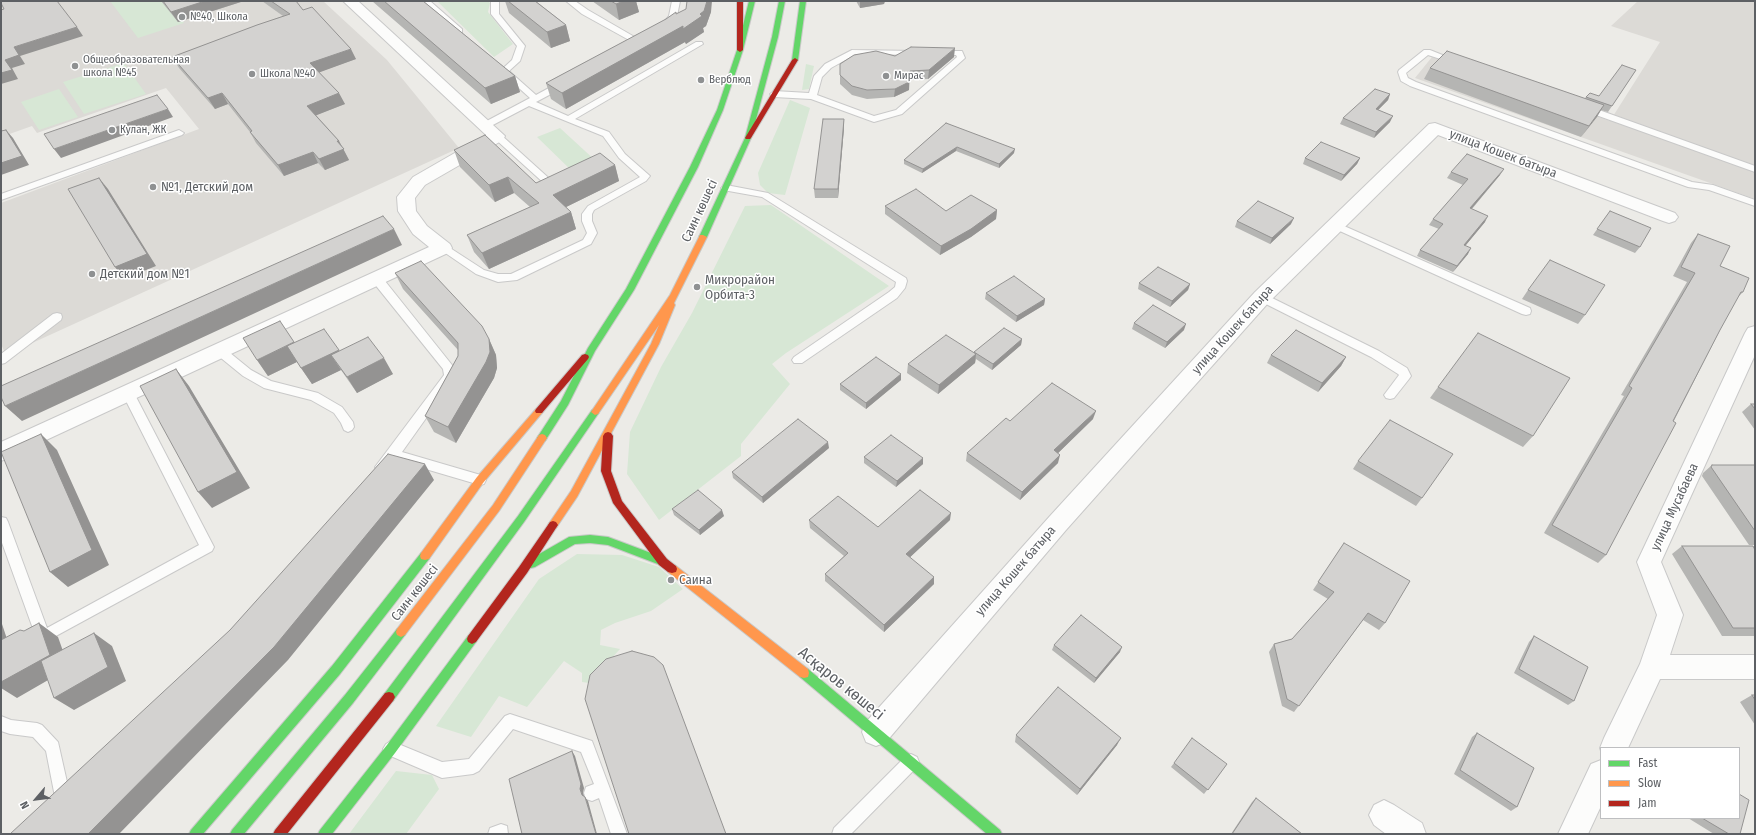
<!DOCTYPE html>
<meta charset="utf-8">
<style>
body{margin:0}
#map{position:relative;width:1756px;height:835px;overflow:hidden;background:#ecebe7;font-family:"Fira Sans Condensed",sans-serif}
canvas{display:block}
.frame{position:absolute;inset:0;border:2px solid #5d6064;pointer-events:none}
.legend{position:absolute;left:1600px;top:747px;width:140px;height:72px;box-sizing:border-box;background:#fff;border:1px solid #bebfc1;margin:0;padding:5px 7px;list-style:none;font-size:12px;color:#5d6064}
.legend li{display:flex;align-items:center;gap:8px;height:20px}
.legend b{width:20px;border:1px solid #bebfc1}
.north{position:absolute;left:16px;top:779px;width:40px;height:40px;-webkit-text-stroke:3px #fff;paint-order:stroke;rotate:242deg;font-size:11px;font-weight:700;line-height:16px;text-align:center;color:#5d6064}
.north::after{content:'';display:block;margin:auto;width:14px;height:18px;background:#5d6064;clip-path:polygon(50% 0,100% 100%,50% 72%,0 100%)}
</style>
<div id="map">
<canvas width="1756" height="835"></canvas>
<div class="frame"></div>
<ul class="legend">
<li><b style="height:5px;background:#63d668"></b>Fast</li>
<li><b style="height:5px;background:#ff974d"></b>Slow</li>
<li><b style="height:5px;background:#b3261e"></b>Jam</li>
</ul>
<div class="north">N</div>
</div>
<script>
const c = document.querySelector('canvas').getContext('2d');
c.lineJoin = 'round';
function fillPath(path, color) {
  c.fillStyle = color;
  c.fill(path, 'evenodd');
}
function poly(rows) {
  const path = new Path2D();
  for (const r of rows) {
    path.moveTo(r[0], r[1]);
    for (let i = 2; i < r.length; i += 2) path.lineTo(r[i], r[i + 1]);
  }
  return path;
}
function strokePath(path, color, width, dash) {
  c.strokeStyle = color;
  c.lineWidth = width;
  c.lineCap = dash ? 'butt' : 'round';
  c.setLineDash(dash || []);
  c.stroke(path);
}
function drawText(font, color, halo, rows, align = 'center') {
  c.font = font + ' "Fira Sans Condensed",sans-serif';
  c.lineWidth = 3;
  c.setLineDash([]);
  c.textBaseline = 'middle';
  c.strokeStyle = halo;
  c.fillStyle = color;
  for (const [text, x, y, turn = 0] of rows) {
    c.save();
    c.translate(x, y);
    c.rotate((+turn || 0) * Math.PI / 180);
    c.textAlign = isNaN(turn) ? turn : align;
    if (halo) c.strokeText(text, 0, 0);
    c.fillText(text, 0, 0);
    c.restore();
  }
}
const education = poly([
 [1,1,323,1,387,60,459,148,6,355,1,344,1,203,199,129,166,88,37,133,32,126,1,137],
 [1638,1,1755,1,1755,199,1415,78,1432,57,1610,121,1660,42,1611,26]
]);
const green = poly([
 [110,1,166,1,184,23,138,38],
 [437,1,488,1,490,3,488,12,513,44,494,57],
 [124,63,146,94,84,114,63,82],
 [806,64,814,66,809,89,802,90],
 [59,89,78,117,39,130,21,102],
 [790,100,810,108,785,195,768,193,760,185,758,173],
 [560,128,597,162,574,173,537,137],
 [771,205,889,286,786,353,772,364,790,384,741,444,741,456,659,520,627,474,630,432,661,367,692,313,745,206],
 [577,554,622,555,659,567,683,589,651,611,615,623,601,630,600,645,620,649,589,683,582,682,582,673,564,661,527,707,499,696,471,737,436,726,539,579],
 [396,771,432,775,439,789,406,834,349,834]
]);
const lane = poly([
 [421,1,430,1,462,29,462,33,456,33,421,1],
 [491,1,499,1,499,14,525,46,520,61,509,71,536,95,560,82,566,82,567,84,566,86,536,102,568,116,696,42,702,42,703,44,575,119,609,132,625,154,650,176,646,181,594,210,592,214,592,221,597,233,591,244,517,280,498,282,476,274,438,248,443,245,447,246,484,270,498,274,511,274,583,240,587,233,582,221,582,214,588,206,640,177,619,158,603,136,529,106,489,127,483,127,482,125,483,123,530,98,500,71,512,60,517,46,491,14,491,1],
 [566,1,575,1,588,10,645,43,641,45,638,45,582,14,566,1],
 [672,1,680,1,677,16,666,30,660,30,659,28,669,16,672,1],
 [852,50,917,51,921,53,917,55,856,54,831,68,822,77,817,95,874,116,896,110,957,57,956,55,936,55,936,51,962,51,965,58,902,114,874,122,811,99,774,97,770,94,774,91,809,93,814,76,825,64,852,50],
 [1424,50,1430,50,1460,62,1456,64,1428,55,1406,73,1408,78,1416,82,1692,182,1713,185,1755,200,1755,206,1709,190,1688,187,1410,86,1401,81,1398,72,1399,70,1424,50],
 [1585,105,1755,166,1755,172,1582,110,1581,108,1582,106,1585,105],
 [179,130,184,133,182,135,1,200,1,194,179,130],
 [497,133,500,134,552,181,561,183,563,185,561,187,558,188,546,185,494,138,492,136,494,134,497,133],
 [726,185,768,193,906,278,907,281,905,288,897,298,802,363,794,363,792,360,794,357,889,292,895,287,896,282,762,197,723,190,721,188,726,185],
 [1335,222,1530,308,1531,311,1530,314,1526,315,1522,314,1331,227,1330,225,1331,223,1335,222],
 [377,275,381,276,452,365,456,376,402,452,484,476,486,480,484,484,480,485,395,460,385,471,381,472,377,471,375,467,444,375,443,369,373,282,372,279,373,276,377,275],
 [1262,293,1379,351,1407,368,1411,376,1409,379,1394,398,1390,399,1386,398,1384,395,1399,375,1398,374,1371,357,1258,300,1257,297,1258,294,1262,293],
 [57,313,61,314,62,317,61,320,5,363,1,364,1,354,53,314,57,313],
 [220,347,224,348,251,370,271,381,318,393,342,407,353,422,354,427,352,430,348,432,344,430,341,423,334,413,311,400,264,388,243,376,216,354,214,351,216,348,220,347],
 [128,389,132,390,134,393,214,547,212,551,43,643,38,642,36,637,1,540,1,517,6,518,8,522,47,628,199,545,122,393,124,390,128,389],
 [510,714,592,741,627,834,611,834,599,798,592,801,586,799,584,793,586,787,594,784,581,752,513,729,479,771,473,774,442,778,386,754,383,749,386,744,391,741,442,762,469,759,505,716,510,714],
 [1,716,11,720,37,723,42,725,58,742,69,791,67,797,61,799,55,797,46,751,33,737,10,734,1,731,1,716],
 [911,754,917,757,919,762,917,767,851,834,832,834,834,828,905,757,911,754],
 [501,824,507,826,508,834,488,834,490,828,501,824]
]);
const street = poly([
 [343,1,358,1,505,136,503,140,425,185,415,198,416,211,427,226,450,244,452,248,450,252,1,461,1,442,429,247,413,234,398,211,397,197,413,177,486,135,343,1],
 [1435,123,1675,213,1678,217,1675,221,1669,223,1663,221,1438,135,1269,302,1066,530,886,742,876,746,866,742,862,732,866,722,1050,516,1255,292,1429,124,1435,123],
 [1755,326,1755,355,1661,562,1683,615,1670,655,1755,655,1755,679,1660,679,1628,748,1601,748,1601,751,1600,748,1604,738,1640,664,1657,615,1637,562,1745,333,1748,328,1755,326],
 [1601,760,1601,806,1588,834,1558,834,1591,764,1601,760],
 [1384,800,1394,805,1422,823,1426,834,1386,834,1374,825,1369,815,1374,805,1384,800]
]);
const fast = poly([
 [749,1,755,1,743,50,723,110,698,167,634,290,595,351,568,405,545,441,539,441,537,438,561,401,588,348,626,289,690,167,717,110,737,50,749,1],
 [779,1,785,1,778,37,751,138,707,237,703,239,700,239,699,237,745,138,772,37,779,1],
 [800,1,806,1,798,60,795,62,792,60,800,1],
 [595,409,598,410,599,412,598,414,524,522,393,701,389,702,385,701,383,697,385,693,518,516,592,410,595,409],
 [590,535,608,537,667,559,668,562,667,565,663,566,608,545,590,543,575,544,535,567,531,568,527,567,526,564,527,561,569,537,590,535],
 [425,552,429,553,430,556,429,559,340,674,203,834,189,834,191,830,332,666,421,553,425,552],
 [401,627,405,629,406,632,405,635,353,703,244,834,230,834,232,830,345,695,397,629,401,627],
 [472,634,476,636,477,639,476,642,395,753,332,834,318,834,320,830,387,745,468,636,472,634],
 [804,668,808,669,1000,830,1002,834,987,834,800,677,799,673,800,669,804,668]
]);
const slow = poly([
 [700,235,703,235,707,237,674,303,675,305,659,344,577,497,556,528,553,529,550,528,548,525,550,522,571,491,651,344,659,325,598,414,595,415,591,412,670,295,700,235],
 [539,408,542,409,543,411,542,413,483,483,429,559,425,560,421,559,420,556,421,553,477,477,536,409,539,408],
 [542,434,545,435,547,438,545,441,499,511,405,635,401,637,397,635,396,632,397,629,493,505,539,435,542,434],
 [672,565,676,566,808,669,809,673,808,677,804,678,800,677,668,572,667,569,668,566,672,565]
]);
const jam = poly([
 [737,1,743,1,743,50,740,52,737,50,737,1],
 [795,58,798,60,751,138,750,139,746,139,745,138,792,60,795,58],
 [585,354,588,355,589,357,588,359,542,413,536,413,535,411,536,409,582,355,585,354],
 [608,432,611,433,613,436,611,471,622,501,667,559,676,566,677,569,676,572,672,573,668,572,659,565,613,503,601,471,603,436,605,433,608,432],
 [553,521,556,522,558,525,556,528,527,573,476,642,472,644,468,642,467,639,468,636,519,567,550,522,553,521],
 [389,692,393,693,395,697,393,701,287,834,273,834,275,830,385,693,389,692]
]);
const wall = poly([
 [161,1,244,1,178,22],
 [262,1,296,1,303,10,356,59,319,72,345,104,316,115,339,141,349,160,325,170,318,163,284,176,256,143,250,132,228,104,215,109,179,68,172,57,283,16],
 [372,1,423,1,515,76,520,92,491,104],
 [505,1,540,1,537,2,566,25,570,41,551,48,509,13],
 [592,1,636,1,639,12,619,20],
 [856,1,885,1,884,4,860,8],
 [711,12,706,26,703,28,704,32,686,44,685,42,566,109,551,99,546,83,676,14],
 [895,56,954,57,928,79,909,80,909,90,894,97,867,99,852,95,840,84,840,75],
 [1430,68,1584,99,1586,97,1599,96,1636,70,1608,112,1601,110,1581,137,1424,79],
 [1390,94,1388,100,1378,110,1390,122,1374,138,1340,124,1343,118],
 [844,119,844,128,838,198,815,198,814,189],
 [946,123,1014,153,999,168,956,151,922,173,904,164,904,160],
 [454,150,536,183,615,165,619,181,566,207,571,212,576,229,489,269,474,252,467,235,530,207,514,193,495,202,460,167],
 [1305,158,1360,158,1357,164,1341,181,1303,164],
 [1451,172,1500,175,1472,209,1485,222,1465,246,1468,254,1453,272,1417,256,1420,250,1439,229,1429,225,1433,219,1463,185,1447,178],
 [885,206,946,211,997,210,996,219,971,237,940,255,885,214],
 [1610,211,1640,247,1635,253,1593,235],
 [1237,221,1291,224,1270,244,1235,227],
 [1698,234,1720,266,1743,292,1738,297,1720,330,1606,555,1598,563,1544,533,1624,396,1621,395,1687,282,1673,276,1691,243],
 [395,273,489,339,496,355,497,368,494,378,456,443,434,432,425,416,458,356,458,350,403,289],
 [1139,283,1190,284,1188,290,1170,307,1138,289],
 [1528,290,1585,315,1578,324,1522,299],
 [986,293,1045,299,1044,305,1016,322,985,299],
 [1134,323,1184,330,1165,348,1132,329],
 [1022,339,1021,345,992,370,976,359,975,363,938,394,907,373,908,364,974,353,974,352],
 [295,343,339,351,393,374,357,393,341,370,312,384,297,362,268,376,257,360],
 [1271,355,1346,357,1341,366,1318,392,1267,363],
 [901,374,901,380,866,409,840,390,840,384],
 [1438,387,1533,436,1523,447,1430,398],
 [1751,404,1755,404,1755,430,1742,412],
 [1093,419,1058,453,1058,463,1020,500,966,461,967,453,1010,421],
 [829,448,763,503,733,478,732,472],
 [864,457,923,464,896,487,864,463],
 [1358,461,1422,498,1416,506,1353,469],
 [1712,465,1755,465,1755,545,1749,545,1702,476,1703,473],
 [672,509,724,516,700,535,674,515],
 [809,520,878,527,950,520,910,557,934,584,884,632,825,581,825,574,844,556,810,528],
 [1344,543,1385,623,1379,630,1363,620,1294,712,1282,706,1269,652,1274,644,1292,639,1328,599,1313,590],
 [1682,546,1755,550,1755,636,1722,636,1672,554],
 [1534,636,1574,701,1568,705,1514,673,1529,642],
 [1054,645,1120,652,1094,683,1052,650],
 [1752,695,1755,695,1755,725,1740,702],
 [1477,733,1517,807,1511,811,1454,774,1472,737],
 [1016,735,1117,745,1077,795,1015,742],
 [1174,763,1227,764,1204,794,1171,767],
 [1256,798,1302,834,1231,834,1252,802],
 [1688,818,1739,818,1740,834,1714,834]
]);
const shadedWall = poly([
 [205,1,244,1,178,22,171,12],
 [624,1,636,1,639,12,619,20,616,4],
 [707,1,712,1,711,12,706,26,703,28,704,32,686,44,685,42,566,109,562,93],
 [866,1,885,1,884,4,860,8,860,2],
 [566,25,570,41,551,48,547,32],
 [77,27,83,36,20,56,25,64,12,68,18,79,1,84,1,73,5,60,14,47],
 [955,48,954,57,928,79,929,70],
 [351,49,356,59,315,74,310,63],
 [910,71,909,90,894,97,895,89],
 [515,76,520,92,491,104,485,88],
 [222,93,228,104,215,109,208,98],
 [339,93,345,104,312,117,307,106],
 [1390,94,1388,100,1373,115,1376,109],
 [1604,105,1597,117,1581,137,1589,126],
 [168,109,173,117,61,158,54,149],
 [1393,116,1390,122,1374,138,1376,132],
 [844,119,844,128,838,198,838,189],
 [6,130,13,138,29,165,1,175,1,163],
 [337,141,339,141,349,160,325,170,319,159],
 [957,147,956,151,922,173,923,169],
 [1015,149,1014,153,999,168,999,164],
 [313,152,318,163,284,176,278,165],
 [1360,158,1357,164,1341,181,1344,175],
 [615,165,619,181,558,211,553,195],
 [1504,169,1500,175,1467,214,1470,208],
 [508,177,514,193,495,202,489,185],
 [99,178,108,189,156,266,124,279,115,267],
 [997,210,996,219,971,237,940,255,941,246],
 [571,212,576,229,489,269,482,253],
 [1488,216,1485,222,1461,251,1464,245],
 [1294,218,1291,224,1270,244,1272,238],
 [394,229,402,245,22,421,5,406],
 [1471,248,1468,254,1453,272,1457,266],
 [1190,284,1188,290,1170,307,1172,301],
 [1045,299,1044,305,1016,322,1017,316],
 [1186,324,1184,330,1165,348,1167,342],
 [489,339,496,355,497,368,494,378,456,443,448,427],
 [1022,339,1021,345,992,370,993,364],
 [294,342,305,358,268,376,257,360],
 [339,350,349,366,331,355,341,370,312,384,301,368],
 [976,354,975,363,938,394,939,385],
 [1346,357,1341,366,1318,392,1322,383],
 [384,358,393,374,357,393,347,377],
 [176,369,189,386,250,488,212,508,198,492],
 [901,374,901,380,866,409,866,403],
 [1096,411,1093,419,1052,459,1054,450],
 [41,434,57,450,109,565,68,587,50,572],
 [828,442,829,448,763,503,762,497],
 [1060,455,1058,463,1020,500,1022,492],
 [923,458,923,464,896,487,897,481],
 [425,464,434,480,288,660,119,834,88,834],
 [722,510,724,516,700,535,699,530],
 [951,513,950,520,906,561,906,554],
 [934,577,934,584,884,632,884,625],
 [1,623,2,624,13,657,1,663],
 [39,623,58,637,69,668,17,698,1,688,1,682],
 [94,633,112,646,126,681,74,710,54,698],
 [1122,647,1120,652,1094,683,1096,678],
 [1121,738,1117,745,1077,795,1080,789],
 [572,751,575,756,584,788,583,793,585,799,582,795,580,789],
 [585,797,588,801,597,834,596,834]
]);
const building = poly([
 [1,1,57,1,77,27,14,47,19,55,5,60,12,70,1,73,1,10,4,9,1,3,1,1],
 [163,1,205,1,171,12,163,1],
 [271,1,296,1,303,10,312,7,351,49,310,63,339,93,307,106,339,141,337,141,344,149,319,159,313,152,278,165,250,132,252,131,222,93,208,98,172,57,257,25,290,14,271,1],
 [384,1,423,1,515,76,485,88,384,1],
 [508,1,535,1,566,25,547,32,508,1],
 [611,1,624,1,616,4,611,1],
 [687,1,707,1,704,11,700,14,702,16,683,29,683,26,562,93,546,83,666,19,676,12,676,14,686,9,687,1],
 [911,47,955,48,929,70,910,71,909,82,895,89,867,90,852,86,840,75,840,64,854,55,876,51,895,56,911,47],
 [1447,51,1604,105,1589,126,1430,68,1447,51],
 [1622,65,1636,70,1612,106,1586,97,1590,93,1599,96,1622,65],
 [1375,89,1390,94,1376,109,1393,116,1376,132,1343,118,1375,89],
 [157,95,168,109,54,149,44,134,157,95],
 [823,119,844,119,838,189,814,189,823,119],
 [946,123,1015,149,999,164,957,147,923,169,904,160,946,123],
 [6,130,22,156,1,163,1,131,6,130],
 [485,135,536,183,600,153,615,165,553,195,571,212,482,253,467,235,539,203,508,177,489,185,454,150,485,135],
 [1321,142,1360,158,1344,175,1305,158,1321,142],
 [1467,154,1504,169,1470,208,1488,216,1464,245,1471,248,1457,266,1420,250,1443,224,1433,219,1468,179,1451,172,1467,154],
 [99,178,147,254,115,267,68,189,99,178],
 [916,189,946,211,971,195,997,210,971,229,941,246,885,206,916,189],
 [1258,201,1294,218,1272,238,1237,221,1258,201],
 [1610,211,1651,228,1640,247,1597,229,1610,211],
 [383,216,394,229,5,406,1,397,1,386,383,216],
 [1698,234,1730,246,1720,266,1749,278,1743,292,1741,292,1720,330,1673,421,1676,423,1606,555,1552,525,1632,388,1629,386,1695,273,1681,267,1698,234],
 [1550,260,1605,285,1585,315,1528,290,1550,260],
 [421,261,482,326,489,339,490,352,486,362,448,427,425,416,458,356,458,343,395,273,421,261],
 [1158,267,1190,284,1172,301,1139,283,1158,267],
 [1014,276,1045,299,1017,316,986,293,1014,276],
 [1153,305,1186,324,1167,342,1134,323,1153,305],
 [280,321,294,342,257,360,243,338,280,321],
 [1004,328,1022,339,993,364,974,352,1004,328],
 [324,329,339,350,301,368,287,346,324,329],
 [1296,330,1346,357,1322,383,1271,355,1296,330],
 [1478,333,1570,378,1533,436,1438,387,1478,333],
 [946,335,976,354,939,385,908,364,946,335],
 [368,337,384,358,347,377,331,355,368,337],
 [876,357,901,374,866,403,840,384,876,357],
 [176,369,237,472,198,492,140,386,176,369],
 [1052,383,1096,411,1054,450,1060,455,1022,492,967,453,1006,418,1010,421,1052,383],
 [1751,404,1755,404,1755,409,1751,404],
 [798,419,828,442,762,497,732,472,798,419],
 [1390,420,1453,454,1422,498,1358,461,1390,420],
 [41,434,92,550,50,572,1,452,41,434],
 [891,435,923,458,897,481,864,457,891,435],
 [388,454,425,464,274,647,88,834,10,834,230,630,388,454],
 [1712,465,1755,465,1755,531,1711,467,1712,465],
 [698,490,722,510,699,530,672,509,698,490],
 [920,490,951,513,906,554,934,577,884,625,825,574,848,553,809,520,838,496,878,527,920,490],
 [1344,543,1410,581,1385,623,1368,613,1299,706,1287,699,1274,644,1292,639,1334,592,1318,582,1344,543],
 [1682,546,1753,546,1755,550,1755,628,1733,628,1682,546],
 [1081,615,1122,647,1096,678,1054,645,1081,615],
 [39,623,50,655,1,682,1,640,20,630,24,631,39,623],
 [94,633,108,667,54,698,41,661,94,633],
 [1534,636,1588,667,1574,701,1519,669,1534,636],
 [632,651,654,657,663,665,726,834,629,834,585,699,590,675,606,659,632,651],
 [1058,687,1121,738,1080,789,1016,735,1058,687],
 [1752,695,1755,695,1755,700,1752,695],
 [1477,733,1534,768,1517,807,1460,770,1477,733],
 [1192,738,1227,764,1208,790,1174,763,1192,738],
 [572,751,581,784,580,789,582,795,585,797,596,834,522,834,509,779,572,751],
 [1739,794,1749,800,1740,834,1729,834,1702,818,1739,818,1739,794],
 [1256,798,1302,834,1232,834,1256,798]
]);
const markers = [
 [182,17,4,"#8f9192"],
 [75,66,4,"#8f9192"],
 [252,74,4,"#8f9192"],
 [886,76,4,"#8f9192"],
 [701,80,4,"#8f9192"],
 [112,130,4,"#8f9192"],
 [153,187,4,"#8f9192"],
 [92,274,4,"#8f9192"],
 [697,287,4,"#8f9192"],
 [671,580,4,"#8f9192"]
];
const farPoinames = [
 ["№40, Школа",190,17],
 ["Общеобразовательная",83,60],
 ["школа №45",83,73],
 ["Школа №40",260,74],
 ["Мирас",894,76],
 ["Верблюд",709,80],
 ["Кулан, ЖК",120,130]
];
const streetNames = [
 ["улица Кошек батыра",1503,154,21],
 ["Саин көшесі",700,211,-65],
 ["улица Кошек батыра",1233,330,-48],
 ["улица Мусабаева",1675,507,-65],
 ["улица Кошек батыра",1016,571,-49],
 ["Саин көшесі",415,593,-52]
];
const poiNames = [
 ["№1, Детский дом",161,187],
 ["Детский дом №1",100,274],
 ["Микрорайон",705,280],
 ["Орбита-3",705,295],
 ["Саина",679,580]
];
const nearStreetnames = [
 ["Асқаров көшесі",841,684,39]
];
fillPath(education, '#dcdad6');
fillPath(green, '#d7e7d5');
strokePath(lane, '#c9c9c9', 2);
strokePath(street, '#c9c9c9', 2);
strokePath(fast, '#c9c9c8', 2);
strokePath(slow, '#c9c9c8', 2);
strokePath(jam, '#c9c9c8', 2);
fillPath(lane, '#fcfcfb');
fillPath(street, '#fcfcfb');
fillPath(fast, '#63d668');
fillPath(slow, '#ff974d');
fillPath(jam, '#b3261e');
fillPath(wall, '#b5b5b3');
fillPath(shadedWall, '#949392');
fillPath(building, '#d3d2d0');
strokePath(building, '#949392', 1);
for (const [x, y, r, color] of markers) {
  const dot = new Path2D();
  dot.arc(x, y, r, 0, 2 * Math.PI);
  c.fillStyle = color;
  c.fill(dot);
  strokePath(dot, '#fff', 1.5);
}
drawText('11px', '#5d6064', '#fff', farPoinames, 'left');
drawText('13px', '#5d6064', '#fff', streetNames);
drawText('13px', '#5d6064', '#fff', poiNames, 'left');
drawText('16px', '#5d6064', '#fff', nearStreetnames);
</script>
